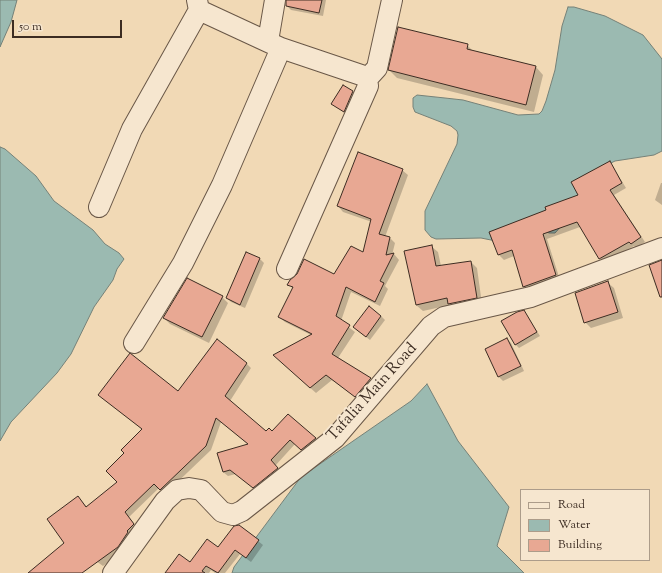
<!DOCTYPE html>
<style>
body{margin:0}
#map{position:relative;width:662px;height:573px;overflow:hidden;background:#f1d9b5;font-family:"Sorts Mill Goudy",serif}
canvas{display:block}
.legend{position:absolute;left:520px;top:489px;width:130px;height:72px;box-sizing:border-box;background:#f6e6cf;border:1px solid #ac9c8a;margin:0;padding:5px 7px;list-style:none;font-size:12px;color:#3c2c22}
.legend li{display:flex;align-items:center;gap:8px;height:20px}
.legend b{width:20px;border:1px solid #ac9c8a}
.scale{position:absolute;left:12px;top:20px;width:110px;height:18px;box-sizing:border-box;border:2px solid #3c2c22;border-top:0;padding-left:5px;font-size:12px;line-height:14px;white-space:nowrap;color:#3c2c22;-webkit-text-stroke:3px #f6e6cf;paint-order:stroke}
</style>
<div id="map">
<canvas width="662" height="573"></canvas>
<ul class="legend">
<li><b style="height:5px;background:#f6e6cf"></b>Road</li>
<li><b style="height:11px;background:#9bbab1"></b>Water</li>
<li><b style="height:11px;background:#e8a893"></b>Building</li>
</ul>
<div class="scale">50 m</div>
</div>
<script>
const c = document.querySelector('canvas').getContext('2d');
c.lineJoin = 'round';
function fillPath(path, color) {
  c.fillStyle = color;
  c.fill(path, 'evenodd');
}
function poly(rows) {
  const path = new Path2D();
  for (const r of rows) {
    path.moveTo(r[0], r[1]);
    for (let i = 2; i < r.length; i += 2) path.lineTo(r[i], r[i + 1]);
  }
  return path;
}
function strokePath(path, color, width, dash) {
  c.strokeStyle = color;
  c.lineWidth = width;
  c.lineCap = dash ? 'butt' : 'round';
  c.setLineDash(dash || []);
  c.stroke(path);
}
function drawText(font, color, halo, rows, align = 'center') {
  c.font = font + ' "Sorts Mill Goudy",serif';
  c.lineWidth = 4;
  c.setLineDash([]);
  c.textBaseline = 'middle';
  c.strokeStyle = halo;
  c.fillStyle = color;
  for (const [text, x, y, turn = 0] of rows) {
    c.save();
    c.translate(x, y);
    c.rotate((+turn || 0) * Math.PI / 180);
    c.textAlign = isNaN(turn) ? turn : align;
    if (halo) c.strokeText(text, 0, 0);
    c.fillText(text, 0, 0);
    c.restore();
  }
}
const water = poly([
 [0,0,17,0,11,22,0,47,0,0],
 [568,7,574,7,605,16,643,35,662,59,662,151,654,155,615,161,605,166,564,223,555,233,549,233,540,228,496,241,481,238,436,239,431,237,425,230,425,211,457,144,458,135,457,131,451,126,415,112,413,107,413,98,417,95,445,98,463,100,518,115,539,114,542,111,546,101,555,70,562,26,568,7],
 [0,147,5,149,36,176,54,201,93,230,105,244,119,253,124,259,117,269,113,280,94,307,71,354,57,373,11,422,0,441,0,147],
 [427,384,458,441,509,507,497,546,524,573,232,573,234,567,301,477,411,401,427,384]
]);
const shadow = poly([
 [288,0,326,0,323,16,291,10,287,6],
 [467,45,474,52,536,67,543,75,534,112,397,78,389,70],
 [353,92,357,96,348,115,332,104],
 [610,162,626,188,614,195,645,242,636,248,634,246,604,263,580,227,547,239,560,280,529,291,524,286,514,256,504,260,499,255,491,232,548,211,580,195],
 [402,170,408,175,385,237,390,238,395,243,392,255,394,254,399,260,385,286,388,289,380,306,351,292,341,321,355,332,338,358,376,384,361,401,332,380,316,393,280,361,311,335,285,322,279,317,293,289,289,284,334,275,364,253,372,222,343,212,338,206],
 [661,183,662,183,662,205,655,200],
 [431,246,438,252,441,266,471,262,477,268,482,304,455,310,450,305,423,311,416,305],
 [246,253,260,259,264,263,245,308,231,302,227,298],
 [607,282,614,288,623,318,591,328,585,322],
 [222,297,228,303,209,343,170,324,164,318],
 [524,311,540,336,519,348,515,344],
 [381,316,385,320,370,340,358,331],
 [507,339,511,343,524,371,503,381,499,377,486,349],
 [246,363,251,368,230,401,266,432,272,433,288,415,320,443,306,454,295,444,275,466,282,473,258,492,236,474,228,476,223,472,249,445,221,422,211,450,165,494,159,488,129,517,138,529,122,552,103,566,71,543,78,497,87,507,119,483,125,453,143,430,104,399,179,392],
 [258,541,263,545,251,562,240,554,225,573,215,573,211,570,209,573,166,573,190,564,218,549]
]);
const building = poly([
 [286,0,322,0,319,13,286,6,286,0],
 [398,27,468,44,467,49,536,66,526,105,388,70,398,27],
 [343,85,353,91,344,112,331,104,343,85],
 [358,152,403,169,379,234,390,237,386,255,394,253,380,281,384,283,375,302,346,287,336,316,350,325,332,354,371,378,355,397,326,375,310,388,273,355,312,334,278,317,293,287,287,285,290,280,297,274,304,259,334,274,351,246,363,252,371,219,337,206,358,152],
 [610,161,622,183,610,190,641,237,631,244,629,242,599,259,577,222,543,234,556,275,523,287,512,250,498,255,489,232,546,210,545,207,578,195,571,182,610,161],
 [432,245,436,266,471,261,477,298,448,304,447,298,416,305,404,251,432,245],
 [246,252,260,258,240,305,226,298,246,252],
 [662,260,662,297,660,297,649,265,662,260],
 [187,278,223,296,202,337,163,318,187,278],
 [608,281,618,312,584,323,575,293,608,281],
 [369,306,381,316,366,337,353,327,369,306],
 [524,310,537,332,515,345,501,321,517,312,524,310],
 [507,338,521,366,498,377,485,349,507,338],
 [217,339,247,363,225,396,266,431,269,428,272,431,288,414,316,438,301,450,290,440,271,460,278,468,253,488,230,470,223,472,217,453,248,444,216,418,206,446,160,490,154,484,125,512,134,524,127,531,128,532,118,547,82,573,28,573,64,543,47,519,78,496,86,507,117,482,106,471,124,453,121,450,142,429,98,395,130,353,178,391,217,339],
 [239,525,259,540,246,558,235,550,218,573,206,566,202,571,205,573,165,573,179,554,190,562,207,539,218,547,234,526,239,525]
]);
const minor = poly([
 [268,41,275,0],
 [281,48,364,76,367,79,368,86,287,269],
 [367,79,377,68,392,0],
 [99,207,132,129,199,10],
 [134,343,183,263,222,185,281,48,199,10,197,0],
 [113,573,165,501,177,490,189,488,201,490,222,512,233,515,242,511,335,438,431,326,444,317,531,297,662,248]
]);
const streetNames = [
 ["Tafalia Main Road",373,393,-48]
];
fillPath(water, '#9bbab1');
strokePath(water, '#758178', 1);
fillPath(shadow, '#0003');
fillPath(building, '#e8a893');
strokePath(building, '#3c2c22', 1);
strokePath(minor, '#695747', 22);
strokePath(minor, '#f6e6cf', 20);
drawText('16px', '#3c2c22', '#f6e6cf', streetNames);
</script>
